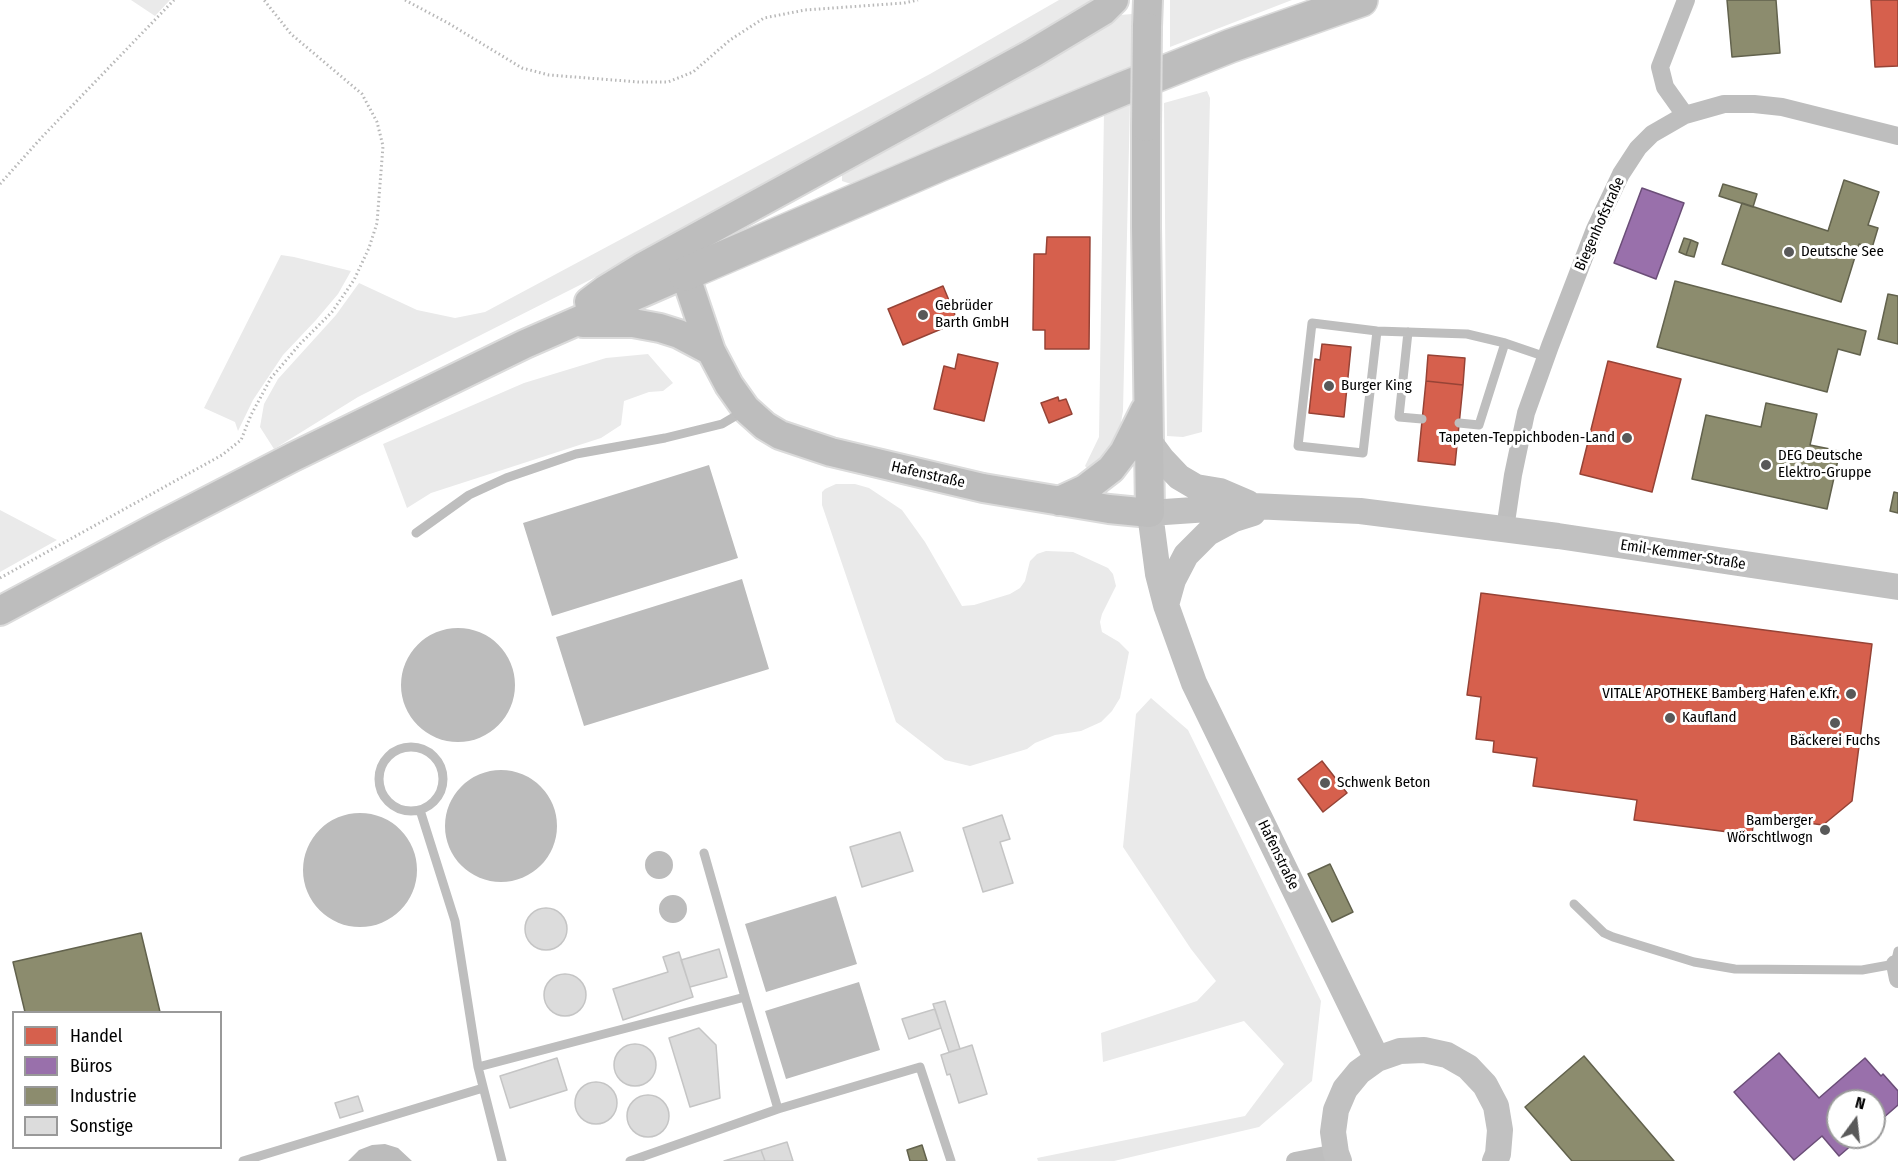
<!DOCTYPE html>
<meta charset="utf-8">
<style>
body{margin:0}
#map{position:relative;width:1898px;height:1161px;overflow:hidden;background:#fff;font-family:"Fira Sans Condensed",sans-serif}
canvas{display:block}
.legend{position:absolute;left:12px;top:1011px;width:210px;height:138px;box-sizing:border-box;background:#fff;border:2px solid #999;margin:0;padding:8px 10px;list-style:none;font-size:18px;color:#000}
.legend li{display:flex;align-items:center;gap:12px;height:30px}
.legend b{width:30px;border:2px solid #999}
.north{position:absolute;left:1826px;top:1089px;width:60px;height:60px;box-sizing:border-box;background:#fff;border:2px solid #999;border-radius:50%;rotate:15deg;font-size:16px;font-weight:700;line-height:24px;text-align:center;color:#000}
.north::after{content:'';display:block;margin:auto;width:21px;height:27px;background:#595959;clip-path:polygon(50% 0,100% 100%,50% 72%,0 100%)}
</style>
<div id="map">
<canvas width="1898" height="1161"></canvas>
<ul class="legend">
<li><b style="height:16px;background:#d6604d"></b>Handel</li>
<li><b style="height:16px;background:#9970ab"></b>Büros</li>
<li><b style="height:16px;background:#8c8c6e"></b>Industrie</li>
<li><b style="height:16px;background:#dcdcdc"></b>Sonstige</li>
</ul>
<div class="north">N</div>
</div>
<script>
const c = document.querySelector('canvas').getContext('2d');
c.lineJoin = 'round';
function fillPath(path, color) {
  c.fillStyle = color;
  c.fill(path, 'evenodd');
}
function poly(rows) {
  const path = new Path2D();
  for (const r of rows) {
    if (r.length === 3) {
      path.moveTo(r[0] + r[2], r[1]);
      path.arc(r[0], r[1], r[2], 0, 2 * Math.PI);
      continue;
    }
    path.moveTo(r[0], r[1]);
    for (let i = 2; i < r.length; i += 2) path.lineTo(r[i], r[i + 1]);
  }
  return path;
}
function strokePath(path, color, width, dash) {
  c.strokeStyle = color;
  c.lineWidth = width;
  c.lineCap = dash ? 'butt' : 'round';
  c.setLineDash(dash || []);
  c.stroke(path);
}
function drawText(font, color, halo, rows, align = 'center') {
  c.font = font + ' "Fira Sans Condensed",sans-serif';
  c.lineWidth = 6;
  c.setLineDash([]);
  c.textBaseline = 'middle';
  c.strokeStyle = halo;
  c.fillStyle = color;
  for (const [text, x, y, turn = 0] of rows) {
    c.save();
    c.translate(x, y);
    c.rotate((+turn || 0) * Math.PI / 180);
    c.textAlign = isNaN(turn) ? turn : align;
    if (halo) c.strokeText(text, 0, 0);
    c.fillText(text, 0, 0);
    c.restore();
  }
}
const green = poly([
 [131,0,170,0,155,16],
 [1059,0,1092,0,1087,6,687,231,358,397,274,449,260,427,264,404,278,379,336,315,359,283,417,310,455,318,485,312,930,74],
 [1170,0,1292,0,1170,47],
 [1132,14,1131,68,851,184,842,181,842,173,1073,46,1120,15],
 [1207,91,1210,98,1202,432,1183,437,1167,436,1164,103],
 [1130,102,1123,411,1119,434,1109,456,1091,472,1085,466,1099,437,1104,111],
 [281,255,294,257,351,271,338,294,316,320,283,355,253,400,238,431,235,422,204,408],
 [648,354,673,383,663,391,649,392,624,401,621,425,601,438,431,493,407,508,383,444,524,383,606,358],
 [836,484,855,484,869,488,902,510,925,542,962,606,974,605,1010,594,1020,588,1025,581,1030,561,1037,554,1046,551,1073,552,1108,568,1113,574,1116,586,1102,614,1100,622,1102,632,1119,642,1129,652,1120,698,1112,711,1101,722,1081,731,1055,735,1035,743,1027,749,970,766,945,760,896,722,822,505,822,492,825,489],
 [0,510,57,540,0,572],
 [1151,698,1188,730,1321,1001,1312,1081,1259,1127,1114,1161,1038,1161,1037,1158,1245,1116,1284,1064,1244,1021,1103,1062,1101,1033,1197,1001,1216,981,1191,949,1123,847,1136,714]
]);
const water = poly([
 [709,465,738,558,552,616,523,523],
 [742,579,769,669,584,726,556,637],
 [458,685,57],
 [501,826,56],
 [360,870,57],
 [659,865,14],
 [673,909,14],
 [836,896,857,964,766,992,745,924],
 [859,982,880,1050,786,1079,765,1011],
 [385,1144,398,1148,412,1161,348,1161,359,1150,372,1145]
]);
const shops = poly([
 [1871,0,1898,0,1898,66,1875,67,1871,0],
 [1047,237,1090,237,1089,349,1045,349,1045,330,1033,330,1034,254,1046,254,1047,237],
 [943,286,958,322,903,345,888,309,943,286],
 [1322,344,1351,347,1344,417,1309,413,1315,359,1320,360,1322,344],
 [958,354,998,363,984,421,934,409,944,366,955,369,958,354],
 [1428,355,1465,358,1463,385,1426,381,1428,355],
 [1608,361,1681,379,1652,492,1580,474,1608,361],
 [1426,381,1463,385,1455,465,1418,461,1426,381],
 [1058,397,1059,401,1066,399,1072,414,1049,423,1041,403,1058,397],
 [1481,593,1872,644,1852,801,1823,825,1754,816,1752,835,1634,820,1637,800,1533,786,1537,758,1493,752,1494,741,1476,739,1481,697,1467,695,1481,593],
 [1322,761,1347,793,1323,812,1298,779,1322,761]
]);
const offices = poly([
 [1642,188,1684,203,1656,279,1614,263,1642,188],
 [1779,1053,1819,1098,1865,1058,1881,1076,1883,1074,1898,1091,1898,1105,1874,1126,1874,1101,1838,1101,1838,1137,1861,1137,1839,1156,1822,1136,1794,1160,1734,1092,1779,1053]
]);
const industry = poly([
 [1727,0,1776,0,1780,53,1732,57,1727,0],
 [1844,180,1879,192,1868,225,1878,228,1872,248,1859,244,1841,302,1722,264,1742,203,1828,231,1844,180],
 [1723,184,1757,194,1753,207,1719,196,1723,184],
 [1684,238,1691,240,1686,255,1679,252,1684,238],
 [1691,240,1698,243,1694,257,1686,255,1691,240],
 [1675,281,1866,331,1860,355,1838,349,1827,392,1657,347,1675,281],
 [1888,294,1898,296,1898,344,1878,339,1888,294],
 [1766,403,1817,414,1810,445,1840,451,1827,509,1692,479,1706,415,1761,427,1766,403],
 [1894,492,1898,493,1898,513,1890,511,1894,492],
 [1330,864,1353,912,1332,922,1308,874,1330,864],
 [141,933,160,1012,25,1012,13,962,141,933],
 [1584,1056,1674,1161,1572,1161,1525,1107,1584,1056],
 [922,1145,927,1161,910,1161,907,1150,922,1145]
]);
const building = poly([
 [1002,815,1010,839,1000,842,1013,883,983,892,963,828,1002,815],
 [900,832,913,871,862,887,850,847,900,832],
 [546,929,21],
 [719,949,727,977,690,987,681,960,719,949],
 [679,952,693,997,623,1020,613,989,668,972,663,957,679,952],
 [565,995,21],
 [945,1001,960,1049,949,1052,933,1004,945,1001],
 [935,1009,941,1028,909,1039,902,1019,935,1009],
 [699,1028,716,1045,720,1098,690,1107,669,1038,699,1028],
 [635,1065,21],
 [972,1045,987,1094,959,1103,950,1074,947,1075,941,1055,972,1045],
 [557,1058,567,1090,510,1108,500,1076,557,1058],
 [596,1103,21],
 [648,1116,21],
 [358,1096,363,1111,340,1118,335,1103,358,1096],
 [787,1142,793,1161,765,1161,761,1150,787,1142],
 [761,1150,765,1161,724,1161,761,1150]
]);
const path = poly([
 [405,0,448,23,522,68,549,75,639,82,668,82,693,72,730,40,764,18,805,10,904,3,918,0],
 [0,184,42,137,174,0],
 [0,578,222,455,241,440,251,415,271,378,300,344,332,312,354,280,369,248,377,223,383,146,377,122,362,94,291,34,264,0]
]);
const lane = poly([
 [1377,331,1363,453,1298,446,1312,323,1377,331,1467,334,1505,343,1546,357],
 [1408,332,1399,417,1422,419],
 [1459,423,1479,425,1505,343],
 [416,533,469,495,506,478,576,454,665,438,722,424,744,411],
 [411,779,32],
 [420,810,455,921,478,1067,502,1161],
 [1574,904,1604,933,1613,937,1694,962,1735,969,1862,970,1895,964,1898,951],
 [478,1067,745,997,704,853],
 [778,1109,920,1067,951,1161],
 [243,1161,483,1088],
 [630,1161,778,1109,745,997]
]);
const street = poly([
 [1685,115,1665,87,1660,67,1686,0],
 [1505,529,1513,475,1526,413,1550,346,1595,229,1621,174,1638,148,1652,134,1685,115,1724,104,1754,104,1782,107,1898,136],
 [1895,964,1898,979],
 [1295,1161,1336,1153]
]);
const secondary = poly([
 [1148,440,1162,459,1179,477,1196,487,1220,491,1248,503],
 [1166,605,1173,580,1186,555,1208,533,1234,519,1253,513],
 [1377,1059,1194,683,1166,605,1158,574,1150,513,1253,506,1360,511,1558,536,1898,587],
 [1339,1161,1336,1153,1333,1132,1336,1110,1345,1089,1359,1072,1377,1059,1400,1051,1424,1050,1447,1055,1468,1067,1485,1085,1496,1106,1500,1130,1498,1154,1495,1161]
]);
const primary = poly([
 [1147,27,1148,0],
 [589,302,605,290,644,266,1033,53,1103,11,1114,0],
 [583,323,633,323,660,328,679,334,711,351],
 [1059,501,1085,489,1111,469,1124,452,1145,410],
 [0,611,155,528,293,457,525,344,685,274,711,351,729,385,746,409,765,426,780,435,831,452,983,488,1109,509,1150,513,1146,227,1146,127]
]);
const highway = poly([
 [685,274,941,164,1122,89,1230,46,1361,0]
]);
const primaryBridge = poly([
 [1146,127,1147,27]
]);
const markers = [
 [1789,252,6,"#595959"],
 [923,315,6,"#595959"],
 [1329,386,6,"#595959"],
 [1627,438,6,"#595959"],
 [1766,465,6,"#595959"],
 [1851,694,6,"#595959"],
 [1670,718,6,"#595959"],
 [1835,723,6,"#595959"],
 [1325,783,6,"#595959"],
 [1825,830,6,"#595959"]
];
const streetNames = [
 ["Biegenhofstraße",1600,224,-66],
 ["Hafenstraße",928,475,13],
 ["Emil-Kemmer-Straße",1683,555,9],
 ["Hafenstraße",1278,855,64]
];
const poiNames = [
 ["Deutsche See",1801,252],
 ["Gebrüder",935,306],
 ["Barth GmbH",935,323],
 ["Burger King",1341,386],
 ["Tapeten-Teppichboden-Land",1615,438,"right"],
 ["DEG Deutsche",1778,456],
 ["Elektro-Gruppe",1778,473],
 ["VITALE APOTHEKE Bamberg Hafen e.Kfr.",1839,694,"right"],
 ["Kaufland",1682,718],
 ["Bäckerei Fuchs",1835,741,"center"],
 ["Schwenk Beton",1337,783],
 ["Bamberger",1813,821,"right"],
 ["Wörschtlwogn",1813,838,"right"]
];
fillPath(green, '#eaeaea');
fillPath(water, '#bcbcbc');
fillPath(shops, '#d6604d');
strokePath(shops, '#964336', 1.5);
fillPath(offices, '#9970ab');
strokePath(offices, '#6b4e78', 1.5);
fillPath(industry, '#8c8c6e');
strokePath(industry, '#62624d', 1.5);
fillPath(building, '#dcdcdc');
strokePath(building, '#c5c5c5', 1.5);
strokePath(primary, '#dbdbdb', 32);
strokePath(highway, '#dbdbdb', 36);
strokePath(path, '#b8b8b8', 3, [1.5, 3]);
strokePath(lane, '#bebebe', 9);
strokePath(street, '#bebebe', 18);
strokePath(secondary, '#c1c1c1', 26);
strokePath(primary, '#bdbdbd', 28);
strokePath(highway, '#bdbdbd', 33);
strokePath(primaryBridge, '#dbdbdb', 32, []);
strokePath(primaryBridge, '#bdbdbd', 28);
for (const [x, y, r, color] of markers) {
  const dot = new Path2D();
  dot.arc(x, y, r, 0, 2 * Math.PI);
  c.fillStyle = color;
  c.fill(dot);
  strokePath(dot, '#fff', 2);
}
drawText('15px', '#000', '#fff', streetNames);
drawText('15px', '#000', '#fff', poiNames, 'left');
</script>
